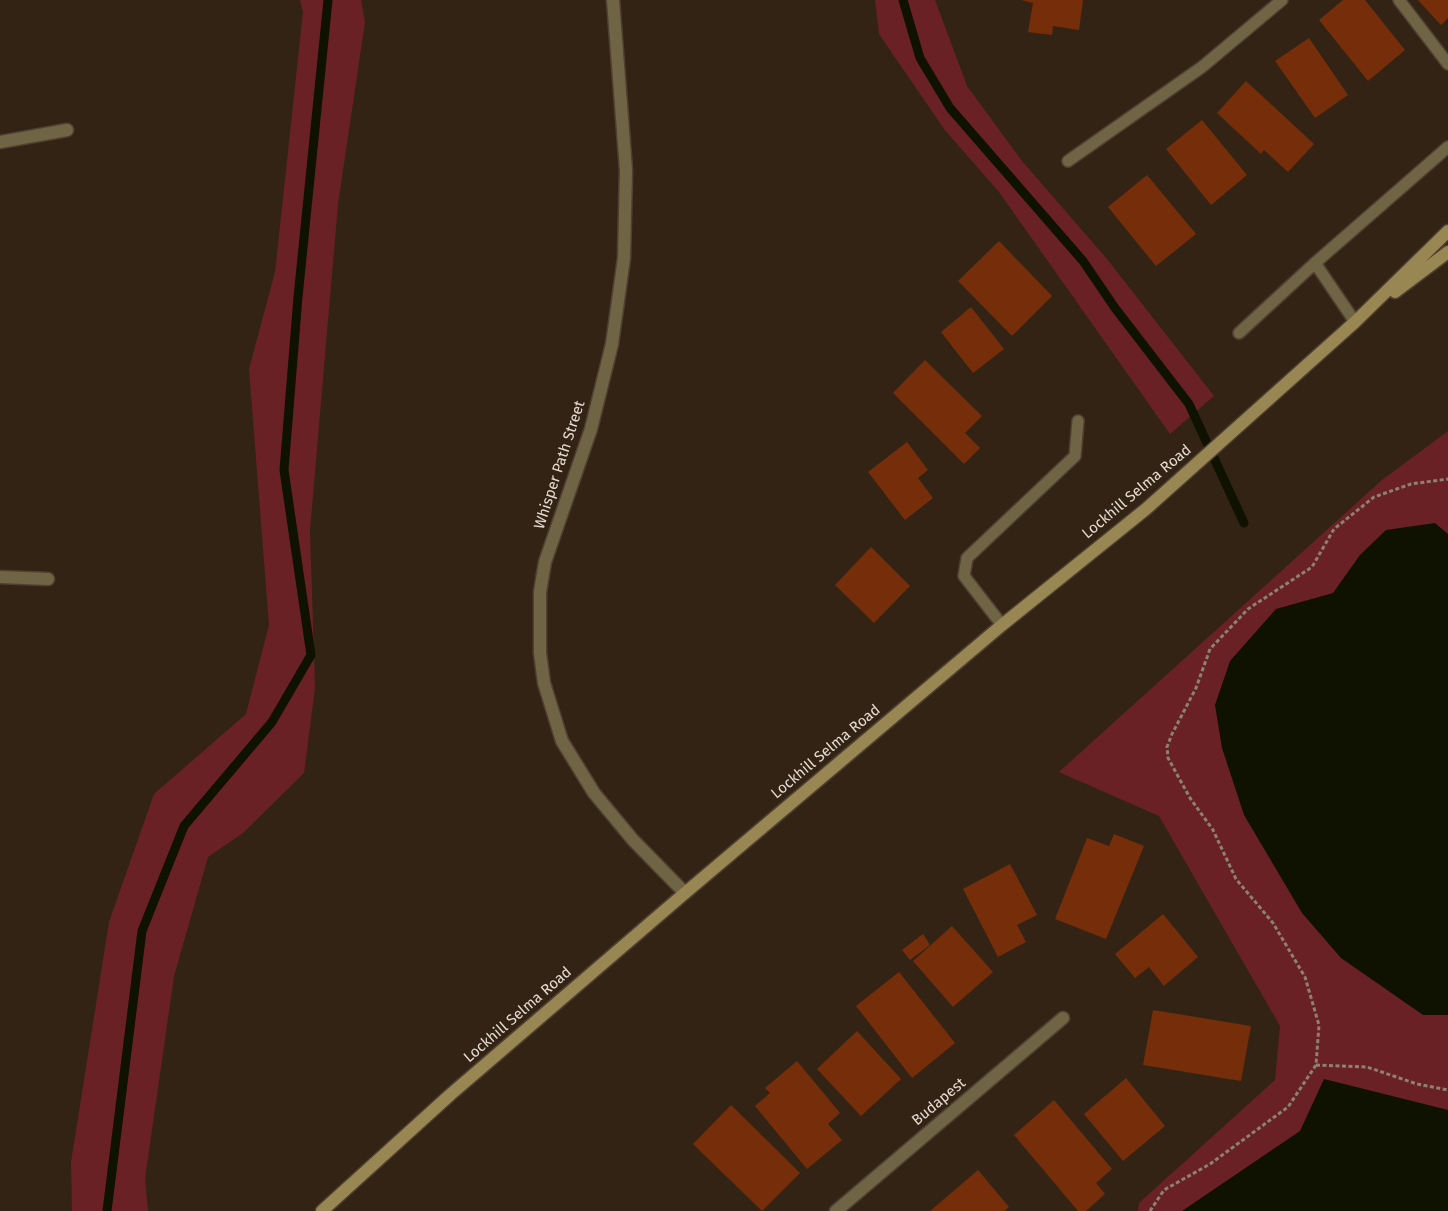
<!DOCTYPE html>
<style>
body{margin:0}
canvas{display:block;background:#322314}
</style>
<canvas width="1448" height="1211"></canvas>
<script>
const c = document.querySelector('canvas').getContext('2d');
c.lineJoin = 'round';
function fillPath(path, color) {
  c.fillStyle = color;
  c.fill(path, 'evenodd');
}
function poly(rows) {
  const path = new Path2D();
  for (const r of rows) {
    path.moveTo(r[0], r[1]);
    for (let i = 2; i < r.length; i += 2) path.lineTo(r[i], r[i + 1]);
  }
  return path;
}
function strokePath(path, color, width, dash) {
  c.strokeStyle = color;
  c.lineWidth = width;
  c.lineCap = dash ? 'butt' : 'round';
  c.setLineDash(dash || []);
  c.stroke(path);
}
function drawText(font, color, halo, rows, align = 'center') {
  c.font = font + ' "Fira Sans",sans-serif';
  c.lineWidth = 4;
  c.setLineDash([]);
  c.textBaseline = 'middle';
  c.strokeStyle = halo;
  c.fillStyle = color;
  for (const [text, x, y, turn = 0] of rows) {
    c.save();
    c.translate(x, y);
    c.rotate((+turn || 0) * Math.PI / 180);
    c.textAlign = isNaN(turn) ? turn : align;
    if (halo) c.strokeText(text, 0, 0);
    c.fillText(text, 0, 0);
    c.restore();
  }
}
const green = poly([
 [300,0,361,0,365,22,338,204,310,530,315,688,304,773,243,833,208,857,174,976,145,1179,148,1211,72,1211,71,1162,109,922,154,794,246,714,269,625,249,369,275,272,303,12],
 [875,0,935,0,967,86,1022,161,1107,259,1214,396,1170,434,999,192,944,129,879,34],
 [1448,431,1448,1211,1138,1211,1139,1203,1275,1080,1280,1026,1159,816,1059,772,1382,480]
]);
const water = poly([
 [1435,523,1448,534,1448,1015,1423,1015,1341,958,1302,913,1244,815,1222,748,1215,705,1230,661,1276,609,1333,593,1360,555,1386,530],
 [1324,1079,1448,1110,1448,1211,1182,1211,1300,1131]
]);
const stream = poly([
 [903,0,920,58,950,108,1083,261,1115,308,1189,404,1244,523],
 [107,1211,142,931,184,826,272,722,311,655,284,470,298,297,328,0]
]);
const building = poly([
 [1021,0,1083,0,1079,30,1053,26,1052,35,1028,32,1033,3],
 [1343,0,1365,0,1405,50,1368,81,1319,20],
 [1418,0,1448,0,1448,18,1441,25],
 [1309,38,1348,95,1315,118,1275,61],
 [1246,81,1314,144,1288,172,1264,150,1261,154,1217,113],
 [1202,120,1247,175,1211,205,1166,149],
 [1147,175,1196,234,1156,266,1108,207],
 [999,241,1052,296,1012,336,958,281],
 [971,307,1004,349,973,373,941,332],
 [925,360,982,416,965,433,980,448,964,464,893,393],
 [907,442,928,470,918,478,933,498,905,520,868,472],
 [871,547,910,586,874,623,835,585],
 [1114,834,1144,846,1106,939,1055,919,1087,838,1109,846],
 [1010,864,1037,915,1017,925,1026,942,998,957,963,889],
 [1163,914,1198,957,1164,986,1149,967,1135,978,1115,954],
 [952,926,993,972,953,1007,913,961],
 [923,934,930,945,910,960,902,950],
 [899,972,955,1043,912,1078,856,1006],
 [1153,1010,1251,1026,1241,1081,1143,1065],
 [857,1031,901,1079,861,1116,817,1069],
 [797,1061,840,1113,828,1124,842,1140,807,1169,755,1106,770,1093,765,1088],
 [1126,1078,1165,1126,1123,1161,1084,1114],
 [1054,1100,1112,1169,1096,1183,1105,1194,1086,1211,1078,1211,1014,1135],
 [731,1105,800,1173,762,1211,693,1144],
 [978,1170,1009,1207,1004,1211,930,1211]
]);
const path = poly([
 [1316,1065,1367,1067,1417,1084,1448,1090],
 [1150,1211,1164,1190,1210,1164,1288,1107,1316,1065,1319,1025,1305,977,1273,923,1236,879,1213,830,1190,798,1168,758,1167,747,1172,734,1196,688,1210,649,1248,609,1312,567,1334,529,1374,497,1411,484,1448,479]
]);
const lane = poly([
 [1399,0,1448,64],
 [1068,161,1202,67,1282,0],
 [1355,322,1315,263,1448,147],
 [1239,333,1315,263],
 [1002,625,964,576,967,558,1075,456,1078,421]
]);
const street = poly([
 [613,0,626,170,624,258,612,344,591,429,545,562,540,592,540,653,544,683,562,741,594,793,633,840,685,893],
 [0,142,67,130],
 [0,577,48,579],
 [836,1211,1063,1018]
]);
const secondary = poly([
 [1395,292,1448,252],
 [322,1211,451,1094,685,893,1002,625,1146,509,1355,322,1448,231]
]);
const streetNames = [
 ["Whisper Path Street",560,465,-72],
 ["Lockhill Selma Road",1137,492,-40],
 ["Lockhill Selma Road",826,752,-40],
 ["Lockhill Selma Road",518,1015,-41],
 ["Budapest",939,1102,-40]
];
fillPath(green, '#692126');
fillPath(water, '#0f1200');
strokePath(stream, '#0f1200', 9);
fillPath(building, '#752e09');
strokePath(lane, '#4f4032', 14);
strokePath(street, '#4f4032', 15);
strokePath(secondary, '#4f4032', 15);
strokePath(path, '#8d8074', 3, [4, 2.5]);
strokePath(lane, '#6f6444', 11);
strokePath(street, '#6f6444', 12);
strokePath(secondary, '#998753', 12);
drawText('15px', '#e5dbd1', '#322314', streetNames);
</script>
